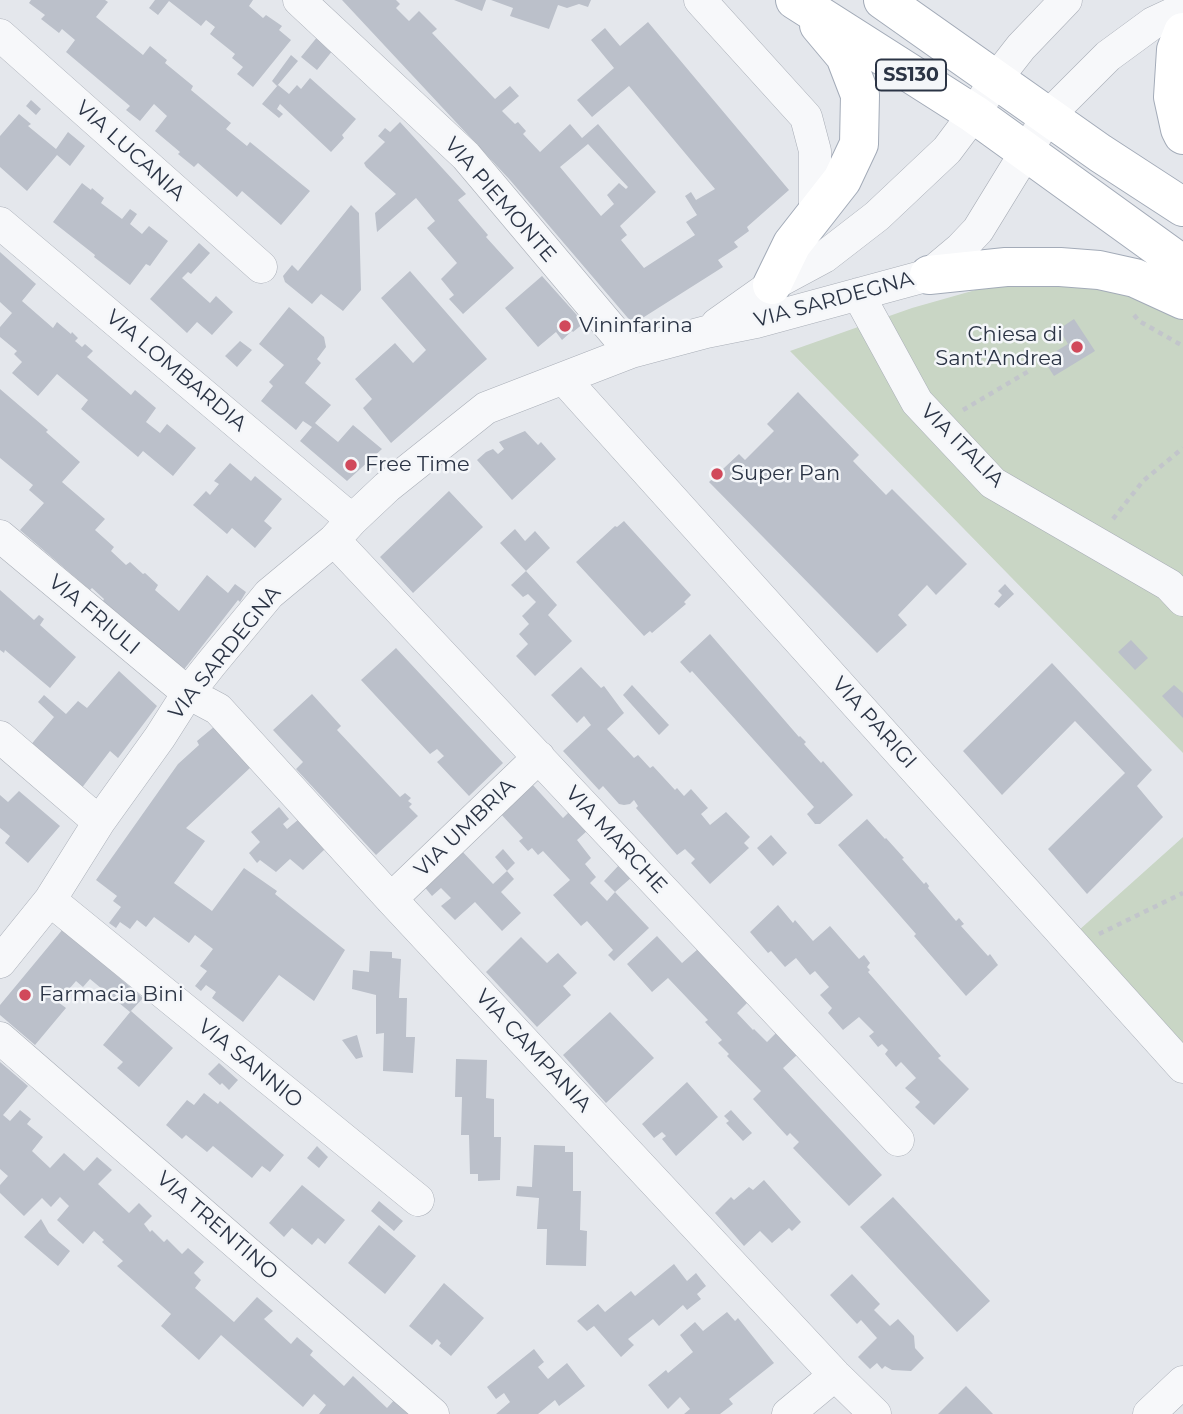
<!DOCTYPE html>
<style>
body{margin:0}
canvas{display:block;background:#e4e7ec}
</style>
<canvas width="1183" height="1414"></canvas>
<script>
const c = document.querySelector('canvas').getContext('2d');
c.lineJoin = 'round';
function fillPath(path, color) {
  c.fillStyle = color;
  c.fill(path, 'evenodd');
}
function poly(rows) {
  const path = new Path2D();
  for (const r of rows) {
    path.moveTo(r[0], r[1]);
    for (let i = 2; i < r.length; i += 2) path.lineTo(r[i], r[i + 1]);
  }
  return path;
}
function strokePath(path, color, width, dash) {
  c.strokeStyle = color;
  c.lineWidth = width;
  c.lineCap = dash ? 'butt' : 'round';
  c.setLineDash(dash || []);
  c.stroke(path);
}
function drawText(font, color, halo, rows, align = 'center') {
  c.font = font + ' Montserrat,sans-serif';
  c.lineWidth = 5;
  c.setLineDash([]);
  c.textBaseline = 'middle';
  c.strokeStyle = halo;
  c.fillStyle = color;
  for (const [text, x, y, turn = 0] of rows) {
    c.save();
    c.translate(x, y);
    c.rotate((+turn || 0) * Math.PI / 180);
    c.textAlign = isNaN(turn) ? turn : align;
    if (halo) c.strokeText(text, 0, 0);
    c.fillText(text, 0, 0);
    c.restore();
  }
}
const green = poly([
 [1020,282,1126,290,1183,309,1183,753,790,351,912,308,979,289],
 [1183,837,1183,1047,1078,931]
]);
const building = poly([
 [31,0,105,0,108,2,96,17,143,55,150,46,167,60,165,63,193,86,191,90,231,123,226,129,247,146,250,142,310,191,281,225,242,191,237,197,198,163,194,167,178,154,180,152,155,131,167,116,154,104,140,121,126,110,130,106,66,52,75,40,62,29,59,33,41,19,45,15,29,3],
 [155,0,253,0,249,6,263,18,266,15,282,26,279,30,291,40,253,87,237,74,243,67,232,58,235,54,210,34,215,27,206,20,201,26,169,1,158,15,149,8],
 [342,0,396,0,400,4,396,8,409,21,419,11,437,29,432,33,495,99,510,86,519,96,502,111,515,124,518,122,526,131,523,134,540,152,570,124,582,138,598,124,656,192,620,226,627,235,621,240,644,268,695,235,686,222,697,215,685,196,691,192,696,200,715,189,629,86,592,117,577,100,614,68,591,40,605,28,620,46,648,22,789,190,747,227,749,231,734,242,738,247,718,260,723,267,633,324,510,180],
 [588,144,628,187,626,189,619,183,607,195,614,204,601,216,560,167],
 [454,0,486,0,482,11],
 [491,0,591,0,588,7,579,4,567,8,558,5,549,29,510,16,513,8],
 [318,36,333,50,317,70,301,57],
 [291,55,298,61,277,86,272,81],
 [310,78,356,119,342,135,344,138,331,152,280,104,277,109,283,114,279,118,262,104,278,85,289,94,297,85,301,89],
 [31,100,41,109,36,115,26,106],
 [19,114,31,124,28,126,56,149,68,132,85,146,70,166,57,155,27,191,0,167,0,136],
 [400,122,466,194,458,200,488,235,486,237,514,268,463,314,449,299,454,295,441,279,457,263,427,228,435,221,416,198,377,232,375,213,396,194,366,167,364,163,385,142,378,136,385,128,390,132],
 [82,183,91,190,92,188,104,198,101,203,122,219,130,209,137,214,130,224,142,234,149,226,168,241,150,266,146,264,130,285,94,257,95,255,53,222],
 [351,205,359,213,361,290,343,311,321,294,312,304,285,282,283,276,292,265,298,271],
 [199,243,210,253,191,274,188,272,182,278,210,303,216,296,233,312,212,335,197,322,187,333,150,299],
 [0,252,36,284,22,301,53,328,57,322,71,334,72,332,78,338,75,341,82,347,85,344,93,351,87,357,131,395,135,390,156,408,146,422,160,433,167,424,196,448,173,476,143,451,138,457,81,409,88,400,57,374,38,396,12,373,22,362,14,354,17,351,0,337,0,327,12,313,0,302],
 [410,271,487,359,391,443,363,408,372,399,355,379,395,343,413,363,426,350,381,298],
 [542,276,584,323,573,332,572,331,562,340,556,332,538,347,505,308],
 [289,307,324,337,326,347,317,359,321,363,305,383,331,405,315,423,338,442,353,425,382,449,347,481,300,441,312,427,303,421,296,430,261,401,273,386,269,382,284,365,259,344],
 [1074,319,1095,351,1054,376,1043,359,1068,344,1059,329],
 [240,341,252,350,237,367,225,356],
 [0,389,48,430,46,432,80,462,62,482,105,519,95,530,114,547,111,551,126,565,130,562,143,574,145,573,158,585,155,590,179,611,207,575,228,593,235,584,246,592,240,602,238,600,182,672,103,601,104,599,92,588,90,590,20,530,44,503,29,490,33,485,0,458],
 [798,392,859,455,853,461,886,495,892,489,967,564,936,595,927,585,898,615,907,625,877,653,709,482,739,454,745,460,774,431,767,424],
 [525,431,538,445,541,442,556,459,512,500,477,460,486,452,493,449,498,454,504,449,499,442],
 [230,463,251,481,255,476,282,499,264,521,272,528,255,548,232,528,227,534,193,505,206,491,210,495,219,484,214,481],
 [449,491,483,527,413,593,380,557],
 [624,521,691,595,684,602,686,604,652,633,650,631,644,636,576,562,615,526,617,527],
 [515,529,525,541,535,531,550,548,526,571,500,543],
 [526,571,557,605,548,615,572,641,535,676,516,656,528,644,519,634,529,624,522,616,536,602,528,594,523,597,511,585],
 [1005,584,1014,594,999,608,994,604,1002,595,998,591],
 [0,590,34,620,39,615,44,619,40,625,76,657,50,688,5,650,4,653,0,650],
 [710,634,799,737,800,736,806,742,804,744,821,763,823,761,853,795,820,824,815,824,807,814,814,807,692,671,690,673,680,662],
 [1131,640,1148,658,1135,670,1118,652],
 [396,648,503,763,469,796,437,762,444,756,437,749,430,754,361,680],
 [1052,663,1152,770,1137,786,1163,817,1087,894,1048,849,1125,773,1075,721,1002,795,963,751],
 [581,667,601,688,604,686,624,713,607,729,634,758,638,755,650,768,653,766,675,790,677,788,684,796,691,789,708,808,701,814,710,825,726,812,750,837,744,843,749,848,710,884,691,863,695,859,685,849,677,855,636,808,638,806,634,800,630,804,624,805,619,804,603,786,599,790,563,751,591,725,584,716,577,723,551,695],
 [119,671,157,706,118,758,110,751,81,789,29,747,54,717,38,702,44,695,66,714,78,701,87,708],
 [632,685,669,725,659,735,623,695],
 [1174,685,1183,693,1183,718,1162,696],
 [312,694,341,726,337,730,400,797,405,793,411,798,408,801,412,804,409,807,418,816,376,855,296,769,303,762,273,730],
 [215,726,251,767,186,828,205,841,174,883,212,911,244,868,277,891,275,894,345,950,314,1001,279,975,243,1022,212,998,216,992,206,985,201,991,195,986,207,971,200,966,213,949,195,935,189,943,154,917,146,927,137,920,130,929,120,922,116,928,109,923,121,907,113,901,117,896,96,880,178,764,199,745,197,741],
 [531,783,563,818,570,811,588,830,577,840,591,858,585,864,596,877,590,883,607,901,615,892,604,881,620,864,632,877,615,892,649,928,614,961,608,955,613,950,587,921,581,926,553,895,570,880,543,851,538,855,532,848,528,851,519,841,523,838,499,812],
 [19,791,60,826,28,863,5,843,10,836,0,828,0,795,8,802],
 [279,807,289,819,283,824,287,829,299,819,325,849,303,870,290,859,276,872,260,860,257,863,249,853,260,842,251,832],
 [867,819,885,839,886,838,904,858,902,859,924,884,926,882,929,886,928,888,956,921,959,918,964,924,961,926,988,956,990,954,998,965,966,996,914,936,916,934,838,845],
 [771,835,787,853,773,866,757,848],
 [460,849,493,884,507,871,514,879,501,892,521,913,502,931,475,902,455,920,441,906,451,898,441,888,432,896,422,884],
 [503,849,515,863,507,871,495,857],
 [778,905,793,923,795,920,813,941,830,926,859,959,864,955,870,963,867,967,870,970,868,972,941,1056,938,1058,969,1089,934,1125,915,1107,920,1102,905,1088,916,1078,901,1062,896,1067,885,1054,888,1050,882,1044,878,1047,869,1036,874,1032,859,1017,843,1030,828,1013,832,1008,820,995,829,987,815,971,810,975,796,958,785,967,771,951,768,953,750,932],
 [63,929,143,998,130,1012,90,979,83,987,76,981,58,1002,66,1008,35,1045,0,1015,0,1005],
 [657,936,682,963,698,949,747,1003,737,1013,753,1030,754,1029,767,1042,776,1033,797,1055,783,1068,882,1175,849,1206,793,1148,799,1142,790,1133,787,1136,753,1099,761,1091,727,1056,729,1054,718,1043,722,1040,705,1022,708,1020,668,978,652,992,627,964],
 [521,937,547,963,558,953,577,973,563,986,571,995,537,1027,486,972],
 [370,951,392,952,392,958,401,959,399,998,407,998,406,1037,415,1037,413,1073,383,1071,384,1033,376,1034,376,995,352,989,353,970,369,972],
 [131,1011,173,1048,139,1087,117,1068,123,1062,103,1045],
 [610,1012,654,1058,606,1103,563,1055],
 [357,1035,363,1057,356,1059,342,1040],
 [456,1059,487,1060,486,1098,494,1099,494,1137,501,1137,500,1180,478,1181,478,1174,470,1174,469,1135,461,1135,462,1097,455,1097],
 [0,1062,28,1086,3,1115,10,1121,20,1110,31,1119,27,1124,43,1137,32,1151,50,1168,64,1153,84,1171,97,1157,112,1170,98,1184,129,1213,139,1203,152,1216,144,1224,150,1232,152,1230,164,1242,167,1239,182,1254,188,1248,204,1262,194,1273,201,1280,195,1288,234,1322,257,1297,273,1311,264,1319,291,1344,297,1337,313,1351,310,1355,344,1386,353,1376,387,1408,396,1398,414,1414,319,1414,326,1405,314,1394,303,1407,221,1335,199,1360,161,1326,171,1314,117,1266,123,1261,102,1242,104,1240,94,1231,83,1244,57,1220,69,1206,60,1197,51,1207,42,1198,24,1216,0,1193,0,1185,8,1176,0,1169],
 [219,1063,238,1080,229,1090,222,1083,220,1085,208,1074],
 [687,1082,718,1117,676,1156,662,1139,666,1136,662,1132,654,1138,642,1124],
 [204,1093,218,1104,220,1101,284,1155,270,1172,262,1166,252,1178,213,1146,207,1152,186,1135,182,1139,166,1125,187,1100,194,1105],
 [731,1110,752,1133,743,1141,726,1123,729,1121,724,1116],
 [534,1145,565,1146,565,1152,573,1152,573,1191,581,1191,580,1230,587,1231,586,1266,546,1265,547,1229,537,1229,539,1198,516,1196,517,1186,532,1187],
 [317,1146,328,1157,319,1168,307,1158],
 [764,1180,801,1222,792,1231,789,1228,772,1243,760,1231,744,1246,715,1213,731,1197,734,1200,749,1187,753,1190],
 [302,1185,345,1220,325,1244,318,1238,312,1245,292,1228,284,1237,269,1223],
 [893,1197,990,1301,957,1332,860,1227],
 [379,1201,403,1221,394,1231,371,1211],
 [41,1219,49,1233,70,1251,58,1266,24,1237],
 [379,1225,416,1256,385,1294,348,1263],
 [674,1264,687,1281,696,1273,706,1286,697,1294,701,1299,687,1310,683,1305,659,1326,653,1319,628,1339,634,1345,621,1357,594,1326,587,1331,577,1321,598,1304,605,1312,631,1291,635,1296],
 [852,1274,880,1304,874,1310,890,1326,898,1319,914,1336,915,1348,924,1358,911,1371,892,1370,885,1366,882,1369,877,1363,870,1369,858,1357,877,1338,861,1320,857,1324,830,1295],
 [444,1283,484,1318,451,1356,439,1346,441,1343,437,1339,432,1345,409,1326],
 [727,1312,735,1321,738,1318,774,1363,729,1399,733,1404,720,1414,684,1414,690,1409,680,1397,668,1409,648,1385,666,1370,668,1373,693,1352,680,1335,695,1322,703,1331],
 [534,1349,544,1362,538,1367,548,1379,567,1363,585,1386,559,1406,555,1400,538,1414,496,1414,510,1402,504,1393,496,1399,487,1387],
 [966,1386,993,1414,938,1414]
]);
const path = poly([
 [1134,315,1139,321,1183,346],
 [963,410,1029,371],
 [1113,519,1143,481,1183,448],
 [1099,934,1183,893]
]);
const minor = poly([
 [299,0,466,156,631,352],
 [700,0,806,117,815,151,815,215],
 [0,35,261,267],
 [0,223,352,520],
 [858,294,917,402,993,483,1169,585,1183,600],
 [717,324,772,285,824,257,877,216,947,150,974,114,996,79,1021,47,1066,0],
 [564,379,1183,1067],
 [0,536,188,693,218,709,391,899,835,1375,875,1414],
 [334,540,898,1140],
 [0,737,99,822],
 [391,899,539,757],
 [50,900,418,1200],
 [0,962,50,900,99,822,160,737,188,693,211,664,269,594,334,540,352,520,387,487,486,408,631,352,706,332,756,322,929,275,960,249,978,230,1048,116,1108,56,1153,23,1183,9],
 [0,1038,433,1414],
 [788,1414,835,1375],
 [1149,1414,1183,1382]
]);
const major = poly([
 [795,0,974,114,1183,265],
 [883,0,1100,153,1183,207],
 [1183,32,1176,50,1173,97,1180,129,1183,135],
 [929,275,1006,267,1060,267,1099,270,1135,278,1183,300],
 [772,285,792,244,842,180,859,144,860,95,845,56,819,25]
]);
const markers = [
 [565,326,7,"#d1495b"],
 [1077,347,7,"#d1495b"],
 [351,465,7,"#d1495b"],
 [717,474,7,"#d1495b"],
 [25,995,7,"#d1495b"]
];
const shields = [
 [911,75,70]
];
const shieldNames = [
 ["SS130",911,75]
];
const streetNames = [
 ["VIA LUCANIA",130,151,42],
 ["VIA PIEMONTE",500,200,49],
 ["VIA SARDEGNA",834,300,-15],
 ["VIA LOMBARDIA",176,371,40],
 ["VIA ITALIA",962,446,45],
 ["VIA FRIULI",94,615,40],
 ["VIA SARDEGNA",225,653,-51],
 ["VIA PARIGI",874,723,48],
 ["VIA UMBRIA",465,828,-44],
 ["VIA MARCHE",616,840,47],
 ["VIA CAMPANIA",533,1051,47],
 ["VIA SANNIO",250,1064,39],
 ["VIA TRENTINO",217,1226,41]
];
const poiNames = [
 ["Vininfarina",579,326],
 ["Chiesa di",1063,335,"right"],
 ["Sant'Andrea",1063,359,"right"],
 ["Free Time",365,465],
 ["Super Pan",731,474],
 ["Farmacia Bini",39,995]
];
fillPath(green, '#c9d6c5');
fillPath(building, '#bbc0ca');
strokePath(minor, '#a9aeb7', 33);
strokePath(major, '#a3abb8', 40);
strokePath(path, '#c2c5cb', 4.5, [5, 5]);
strokePath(minor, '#f7f8fa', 32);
strokePath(major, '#fff', 38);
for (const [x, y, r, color] of markers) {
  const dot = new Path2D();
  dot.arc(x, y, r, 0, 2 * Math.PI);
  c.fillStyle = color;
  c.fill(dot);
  strokePath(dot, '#f4f6f9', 2.5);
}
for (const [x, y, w] of shields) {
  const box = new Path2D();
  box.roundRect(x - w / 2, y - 15.5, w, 31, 5);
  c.fillStyle = '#f4f6f9';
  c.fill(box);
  strokePath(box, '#2b3445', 2);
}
drawText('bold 19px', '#2b3445', null, shieldNames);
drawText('21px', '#2b3445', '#f4f6f9', streetNames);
drawText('21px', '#2b3445', '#f4f6f9', poiNames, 'left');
</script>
